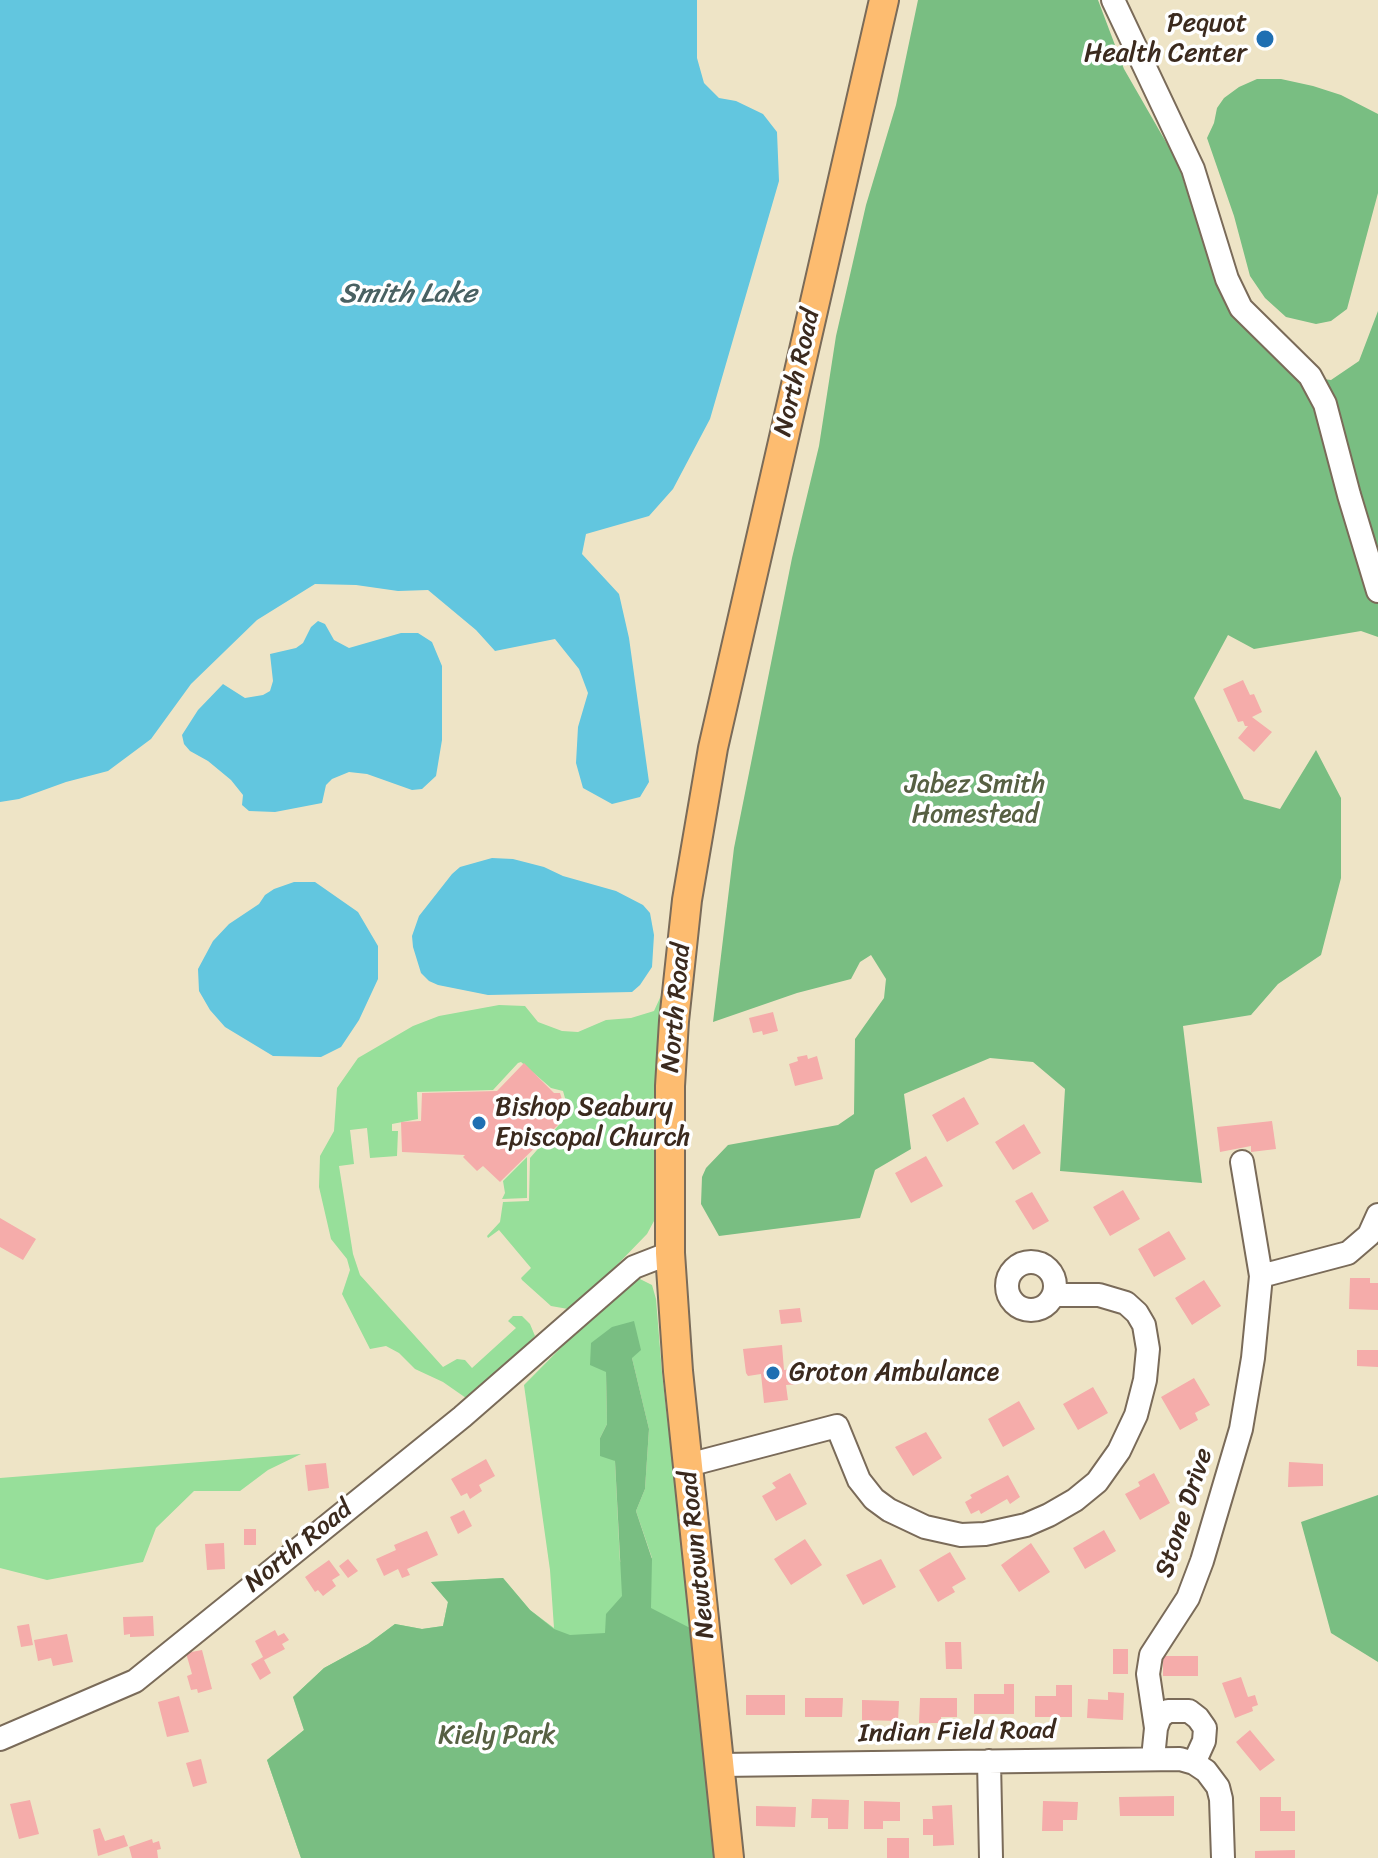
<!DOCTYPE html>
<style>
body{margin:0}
canvas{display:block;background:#eee4c6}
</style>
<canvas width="1378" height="1858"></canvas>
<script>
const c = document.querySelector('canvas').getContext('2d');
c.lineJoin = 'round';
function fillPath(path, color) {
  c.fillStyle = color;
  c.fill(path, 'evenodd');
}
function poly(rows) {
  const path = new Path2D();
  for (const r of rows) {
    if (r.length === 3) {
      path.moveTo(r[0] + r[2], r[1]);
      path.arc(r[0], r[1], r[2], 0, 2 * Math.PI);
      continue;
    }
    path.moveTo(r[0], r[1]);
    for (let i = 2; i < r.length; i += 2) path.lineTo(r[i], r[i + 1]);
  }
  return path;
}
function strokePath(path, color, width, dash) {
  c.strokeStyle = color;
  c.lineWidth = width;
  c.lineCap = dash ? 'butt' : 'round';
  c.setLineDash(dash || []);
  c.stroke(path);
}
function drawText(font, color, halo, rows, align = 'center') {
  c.font = font + ' Sriracha,sans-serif';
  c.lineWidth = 7;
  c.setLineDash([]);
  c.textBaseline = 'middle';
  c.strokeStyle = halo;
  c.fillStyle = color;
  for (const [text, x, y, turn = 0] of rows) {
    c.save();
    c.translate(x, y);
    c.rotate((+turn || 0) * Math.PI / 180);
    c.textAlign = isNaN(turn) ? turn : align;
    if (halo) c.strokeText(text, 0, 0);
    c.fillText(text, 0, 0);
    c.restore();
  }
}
const green = poly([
 [664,989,657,1093,654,1221,647,1234,614,1268,568,1309,551,1306,522,1280,521,1278,531,1268,499,1230,488,1238,487,1236,500,1222,503,1202,529,1201,530,1158,565,1118,567,1105,563,1091,551,1088,521,1062,518,1063,493,1090,417,1092,418,1119,392,1124,392,1131,398,1131,397,1156,370,1158,367,1128,350,1130,354,1164,339,1166,353,1254,360,1275,443,1367,457,1359,465,1360,472,1368,516,1328,508,1321,513,1316,522,1316,530,1324,535,1336,486,1384,466,1398,443,1382,415,1369,399,1353,386,1346,370,1349,342,1294,350,1270,347,1259,331,1239,319,1187,320,1156,334,1131,337,1088,358,1058,413,1026,439,1016,499,1005,525,1006,538,1022,562,1031,578,1032,606,1020,631,1018,654,1011],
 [527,1157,527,1198,502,1199,505,1193,503,1181],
 [638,1278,652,1285,656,1299,662,1373,683,1555,729,1842,623,1858,301,1858,267,1760,304,1730,293,1697,324,1668,368,1644,395,1624,422,1629,443,1626,448,1602,431,1582,503,1578,530,1610,554,1628,550,1570,524,1385,626,1282],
 [632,1358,649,1429,645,1489,636,1511,652,1558,620,1562,615,1461,600,1438,607,1424,606,1372],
 [301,1454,268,1470,240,1491,194,1491,156,1528,143,1562,47,1580,0,1568,0,1478]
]);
const forest = poly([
 [918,0,1098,0,1124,69,1178,163,1210,265,1233,316,1293,375,1331,380,1359,361,1378,311,1378,637,1361,631,1254,649,1228,635,1194,698,1244,799,1280,809,1316,750,1341,798,1341,878,1321,955,1278,984,1251,1015,1183,1026,1202,1183,1060,1171,1065,1089,1033,1062,990,1058,904,1094,911,1149,875,1170,860,1218,719,1236,701,1204,702,1177,706,1168,728,1145,838,1125,854,1114,855,1039,884,998,886,979,871,955,860,962,851,979,797,993,713,1022,734,848,792,558,819,446,836,336,866,205,896,105],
 [1257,79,1281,79,1313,86,1341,95,1378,114,1378,193,1347,309,1331,321,1316,324,1286,317,1265,298,1250,276,1234,216,1207,138,1214,123,1217,108,1224,98,1239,87],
 [634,1321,641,1350,632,1358,649,1429,645,1489,636,1511,652,1559,651,1608,692,1629,714,1858,301,1858,267,1760,304,1730,293,1697,324,1668,368,1644,395,1624,422,1629,443,1626,448,1602,431,1582,503,1578,530,1610,554,1629,570,1635,605,1633,606,1614,622,1596,615,1461,600,1456,600,1438,607,1424,606,1372,590,1365,591,1343,612,1327],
 [1378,1495,1378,1662,1331,1633,1301,1522]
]);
const water = poly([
 [0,0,697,0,697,58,704,83,719,98,736,101,763,114,777,132,779,181,710,419,673,489,649,516,586,534,582,554,619,594,629,638,649,782,640,797,612,804,583,788,576,763,578,727,588,693,579,669,555,639,495,651,476,630,428,590,398,591,356,585,315,584,257,620,191,684,151,739,108,771,66,782,19,799,0,802],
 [318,621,325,624,334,640,349,648,401,633,418,633,432,642,442,666,442,740,436,776,422,789,412,790,367,774,349,772,332,779,326,785,322,803,275,812,249,811,242,805,243,795,231,780,208,761,190,751,184,744,182,735,198,710,223,684,245,698,263,695,270,691,273,681,270,654,296,648,303,643,311,627],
 [492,858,513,859,544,867,563,876,616,891,643,905,650,913,654,935,652,967,640,985,632,992,488,995,438,985,429,981,421,973,413,947,412,936,419,916,452,874,460,867],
 [294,882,315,882,358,912,378,946,378,979,359,1020,341,1047,321,1057,273,1056,225,1027,210,1010,199,991,198,969,213,941,229,924,259,904,265,895,274,889]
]);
const building = poly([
 [1243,680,1250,695,1254,694,1262,712,1252,717,1272,732,1254,752,1238,738,1248,726,1245,726,1243,721,1238,722,1223,689],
 [773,1012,778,1031,763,1035,762,1031,753,1033,749,1018],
 [807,1055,808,1059,817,1056,823,1079,795,1086,789,1064,798,1061,797,1057],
 [524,1063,554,1093,560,1093,565,1109,562,1121,555,1122,558,1125,500,1182,483,1166,477,1171,463,1157,465,1155,402,1152,401,1122,421,1121,422,1093,497,1091],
 [964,1097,979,1124,947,1142,932,1115],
 [1272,1121,1276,1149,1251,1152,1251,1146,1220,1152,1217,1127],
 [1024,1124,1041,1153,1013,1170,995,1142],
 [926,1156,943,1186,911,1203,895,1173],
 [1123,1190,1140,1219,1110,1236,1093,1207],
 [1032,1192,1049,1221,1033,1230,1015,1201],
 [0,1218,36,1239,23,1260,0,1247],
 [1169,1231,1186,1259,1154,1277,1138,1249],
 [1350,1278,1370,1278,1370,1283,1378,1283,1378,1310,1349,1309],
 [1204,1280,1221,1306,1192,1325,1175,1298],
 [800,1308,802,1322,781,1324,779,1310],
 [782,1345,784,1370,797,1368,799,1384,786,1385,788,1400,764,1403,761,1374,748,1376,746,1373,743,1349],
 [1357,1350,1378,1350,1378,1367,1357,1366],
 [1194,1378,1210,1405,1195,1413,1198,1420,1180,1430,1161,1397],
 [1093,1387,1108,1413,1078,1430,1063,1404],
 [1019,1401,1035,1429,1003,1447,988,1419],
 [926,1432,942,1458,913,1476,895,1447],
 [486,1459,495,1476,479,1485,482,1491,470,1499,467,1493,461,1496,451,1479],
 [1289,1462,1323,1464,1323,1486,1288,1487],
 [326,1463,329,1488,308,1491,305,1465],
 [790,1473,807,1504,776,1521,762,1496,776,1488,772,1483],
 [1154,1473,1170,1503,1140,1520,1125,1494,1140,1486,1138,1482],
 [1008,1475,1020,1497,1010,1504,1007,1499,981,1514,979,1510,971,1514,965,1502,972,1498,970,1495],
 [464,1510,472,1526,458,1534,450,1517],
 [244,1529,256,1529,256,1545,244,1545],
 [1104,1530,1116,1551,1085,1569,1073,1548],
 [427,1531,438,1555,407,1569,410,1575,402,1578,398,1569,384,1576,376,1559,396,1550,394,1545],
 [805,1539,822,1565,791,1585,774,1559],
 [224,1543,225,1569,207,1570,205,1544],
 [1031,1543,1050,1572,1019,1592,1001,1565],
 [950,1552,966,1579,952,1587,955,1592,938,1602,919,1570],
 [348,1559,358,1571,348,1578,339,1566],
 [881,1559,896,1587,863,1605,846,1575],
 [329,1560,340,1575,332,1580,336,1586,323,1596,318,1590,315,1592,305,1577],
 [153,1616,154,1636,130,1637,130,1634,124,1635,123,1617],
 [29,1624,33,1645,21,1647,17,1626],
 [275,1630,278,1636,284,1633,289,1640,282,1644,285,1649,264,1660,271,1673,260,1680,251,1664,263,1657,255,1641],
 [67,1634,73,1662,53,1666,51,1658,38,1661,34,1640],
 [945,1642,961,1642,962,1669,946,1669],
 [1113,1649,1128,1649,1128,1674,1113,1674],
 [202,1650,212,1689,198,1693,197,1689,191,1690,187,1676,192,1674,186,1653],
 [1163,1656,1198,1656,1198,1676,1163,1676],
 [1241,1677,1248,1697,1255,1695,1258,1705,1252,1707,1253,1711,1235,1718,1222,1683],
 [1004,1684,1014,1684,1014,1714,974,1714,974,1694,1004,1694],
 [1056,1685,1072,1685,1072,1717,1035,1717,1035,1696,1056,1696],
 [1108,1692,1124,1693,1123,1720,1087,1718,1088,1699,1108,1700],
 [746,1695,785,1695,785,1715,746,1715],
 [179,1696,189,1732,167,1737,158,1702],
 [805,1698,843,1698,842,1717,805,1717],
 [920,1698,957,1698,957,1717,941,1717,941,1723,919,1723],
 [862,1700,899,1701,898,1721,862,1720],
 [1250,1730,1275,1760,1260,1771,1236,1742],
 [201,1759,207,1783,193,1787,186,1763],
 [1174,1796,1174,1816,1120,1816,1119,1797],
 [1260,1797,1281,1797,1281,1811,1295,1811,1295,1831,1260,1831],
 [812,1799,849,1800,848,1829,828,1829,828,1818,811,1818],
 [30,1800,39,1834,19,1839,10,1804],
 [864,1801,900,1802,900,1821,883,1821,883,1829,864,1829],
 [1043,1801,1078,1802,1077,1820,1063,1820,1063,1831,1042,1831],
 [952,1805,954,1845,933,1846,933,1835,923,1835,923,1819,933,1819,932,1806],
 [756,1806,796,1807,795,1827,756,1826],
 [100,1828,105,1841,124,1835,128,1846,98,1856,93,1830],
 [887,1838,909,1838,909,1858,887,1858],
 [152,1839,153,1843,159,1841,161,1849,157,1850,158,1858,132,1858,129,1847],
 [1295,1850,1295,1858,1255,1858,1255,1851]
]);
const minor = poly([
 [1113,0,1193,169,1227,279,1241,308,1310,376,1325,404,1349,495,1378,591],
 [1031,1286,24],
 [1261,1276,1348,1253,1369,1235,1378,1215],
 [688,1465,837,1426,859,1480,874,1499,889,1510,925,1527,961,1535,985,1534,1026,1525,1049,1515,1075,1500,1097,1482,1119,1451,1136,1415,1145,1380,1148,1349,1144,1325,1137,1313,1126,1303,1099,1295,1054,1295],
 [1156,1728,1160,1717,1168,1711,1189,1711,1198,1718,1205,1728,1204,1741,1194,1763],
 [0,1739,135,1681,462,1417,634,1267,670,1253],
 [1153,1758,1156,1728,1148,1674,1151,1655,1188,1598,1202,1561,1241,1429,1253,1358,1261,1276,1242,1162],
 [989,1761,991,1858],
 [720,1765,1180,1759,1194,1763,1206,1771,1218,1787,1221,1799,1223,1858]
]);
const major = poly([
 [729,1858,678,1371,670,1253,670,1086,674,1021,687,900,713,748,884,0]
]);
const markers = [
 [1265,39,10,"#1f6fb2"],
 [479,1123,8,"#1f6fb2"],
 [773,1373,8,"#1f6fb2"]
];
const poiNames = [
 ["Pequot",1247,24,"right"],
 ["Health Center",1247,54,"right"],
 ["Bishop Seabury",495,1108],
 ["Episcopal Church",495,1138],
 ["Groton Ambulance",789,1373]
];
const streetNames = [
 ["North Road",798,373,-77],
 ["North Road",677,1008,-85],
 ["Stone Drive",1185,1513,-72],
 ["North Road",299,1547,-39],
 ["Newtown Road",698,1555,-96],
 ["Indian Field Road",957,1733,-1]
];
const parkNames = [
 ["Jabez Smith",975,785],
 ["Homestead",975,815],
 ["Kiely Park",497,1736]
];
const waterNames = [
 ["Smith Lake",408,295]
];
fillPath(green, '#97df9a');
fillPath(forest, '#79be82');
fillPath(water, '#62c6df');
fillPath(building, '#f5acaa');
strokePath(minor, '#7a6b59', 26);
strokePath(major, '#7a6b59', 32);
strokePath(minor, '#fff', 22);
strokePath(major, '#fdbc70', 28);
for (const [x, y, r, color] of markers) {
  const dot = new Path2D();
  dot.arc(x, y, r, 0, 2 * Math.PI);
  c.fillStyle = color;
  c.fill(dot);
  strokePath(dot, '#fff', 3);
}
drawText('26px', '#3b2a1e', '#fff', poiNames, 'left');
drawText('26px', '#3b2a1e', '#fff', streetNames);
drawText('26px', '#576043', '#fff', parkNames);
drawText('italic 28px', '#496162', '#fff', waterNames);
</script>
